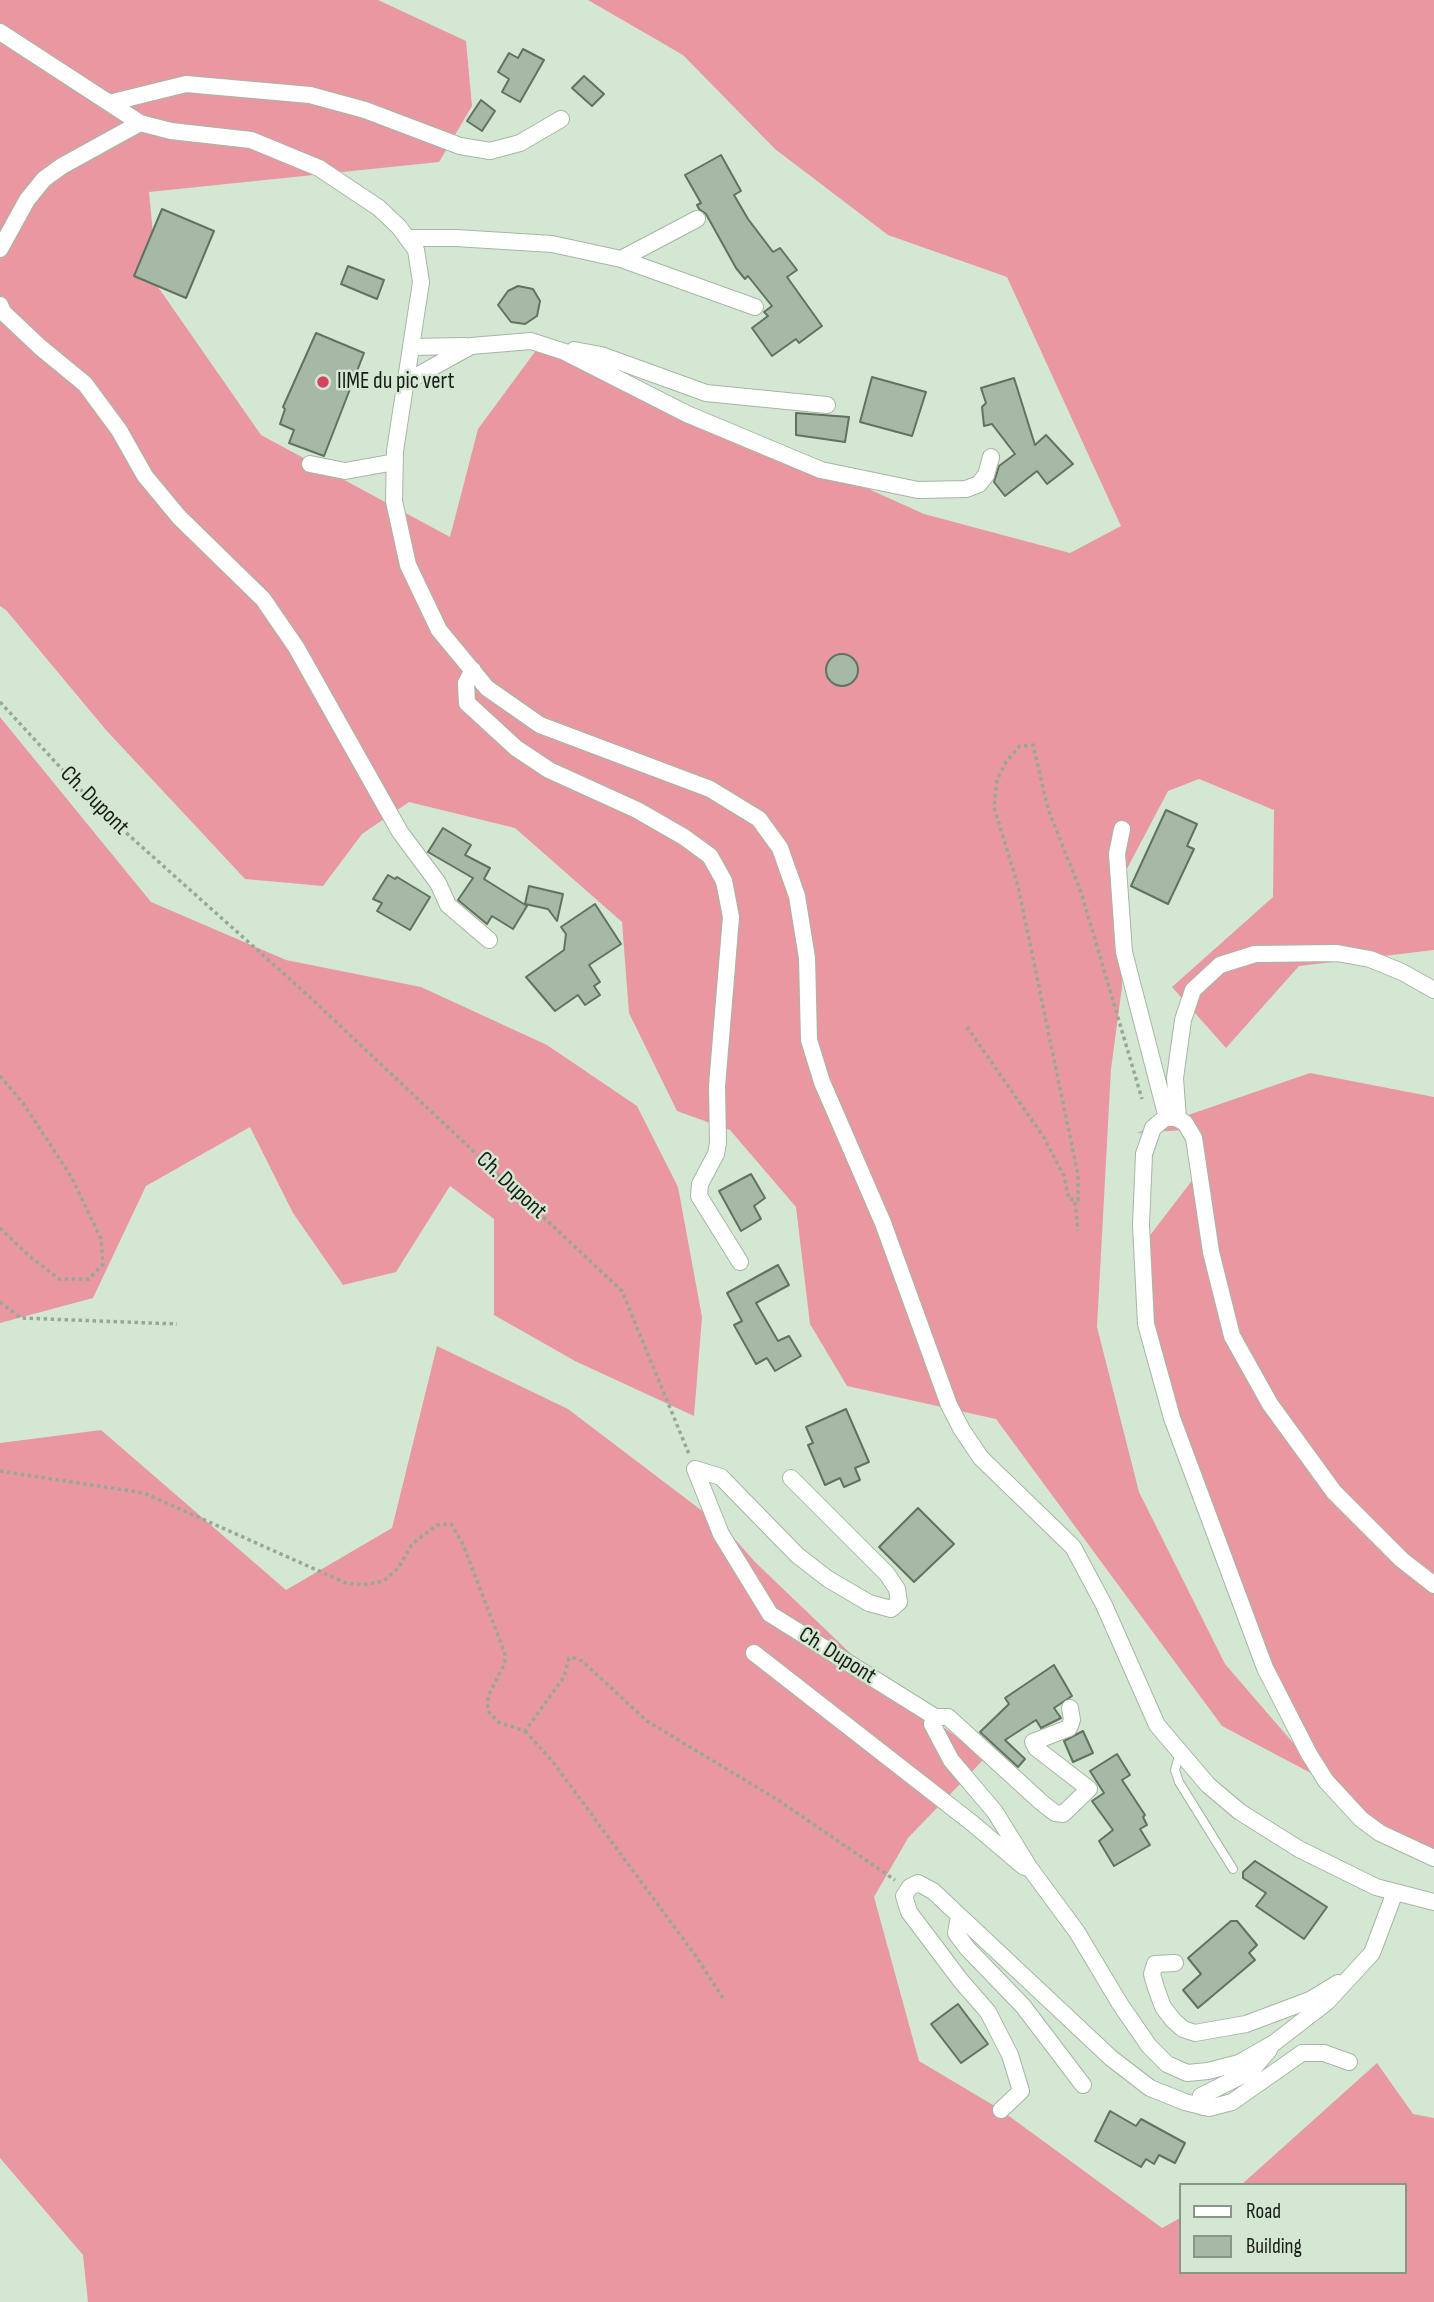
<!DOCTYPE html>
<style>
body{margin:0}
#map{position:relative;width:1434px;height:2302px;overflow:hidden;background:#d4e7d3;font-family:"Sofia Sans Condensed",sans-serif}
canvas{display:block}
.legend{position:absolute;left:1179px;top:2183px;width:228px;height:91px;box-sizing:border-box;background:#d4e7d3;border:2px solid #889687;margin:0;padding:9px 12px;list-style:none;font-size:21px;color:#161d16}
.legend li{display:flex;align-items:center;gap:14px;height:35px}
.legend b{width:35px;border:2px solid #889687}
</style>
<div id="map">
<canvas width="1434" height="2302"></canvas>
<ul class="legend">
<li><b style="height:9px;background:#fff"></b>Road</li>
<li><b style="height:19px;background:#a6b9a6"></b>Building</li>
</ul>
</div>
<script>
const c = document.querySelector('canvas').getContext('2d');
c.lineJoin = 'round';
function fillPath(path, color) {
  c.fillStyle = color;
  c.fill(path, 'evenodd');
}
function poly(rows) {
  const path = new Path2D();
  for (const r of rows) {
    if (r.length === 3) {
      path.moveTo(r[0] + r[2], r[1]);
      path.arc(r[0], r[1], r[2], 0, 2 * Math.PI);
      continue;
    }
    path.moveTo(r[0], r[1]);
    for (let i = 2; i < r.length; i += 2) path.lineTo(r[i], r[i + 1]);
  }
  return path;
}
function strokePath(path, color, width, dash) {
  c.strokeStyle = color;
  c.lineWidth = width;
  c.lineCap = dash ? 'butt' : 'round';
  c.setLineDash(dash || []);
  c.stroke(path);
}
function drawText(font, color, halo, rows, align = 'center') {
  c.font = font + ' "Sofia Sans Condensed",sans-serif';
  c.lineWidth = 5;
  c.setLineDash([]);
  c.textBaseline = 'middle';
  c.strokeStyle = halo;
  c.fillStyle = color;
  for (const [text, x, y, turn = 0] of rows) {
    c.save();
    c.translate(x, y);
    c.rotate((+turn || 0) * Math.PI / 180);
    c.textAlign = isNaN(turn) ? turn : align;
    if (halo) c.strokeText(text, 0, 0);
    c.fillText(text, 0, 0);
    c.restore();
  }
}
const forest = poly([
 [0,0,378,0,466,41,472,106,439,162,149,192,158,287,261,435,450,537,478,429,537,349,731,427,924,514,1070,553,1121,526,1007,277,888,235,775,149,683,55,588,0,1434,0,1434,950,1299,966,1226,1048,1172,987,1273,897,1274,810,1199,779,1168,791,1121,880,1122,987,1111,1069,1097,1327,1139,1492,1225,1664,1326,1781,1222,1726,996,1419,847,1386,810,1324,796,1207,730,1130,677,1111,629,1013,622,922,515,828,409,802,362,834,323,886,245,879,106,730,6,610,0,606],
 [0,717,151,902,286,960,421,987,547,1045,637,1106,678,1187,702,1317,694,1416,575,1361,494,1315,494,1219,450,1186,396,1272,343,1285,293,1213,250,1127,146,1186,93,1298,0,1323],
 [1310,1073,1434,1097,1434,1849,1380,1827,1339,1801,1267,1668,1186,1458,1135,1255,1197,1174,1185,1130,1136,1133],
 [437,1346,568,1409,726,1529,755,1562,872,1674,985,1758,908,1838,874,1897,919,2061,998,2108,1162,2228,1180,2218,1180,2272,1404,2272,1404,2185,1241,2185,1377,2063,1413,2114,1434,2118,1434,2302,88,2302,83,2255,0,2158,0,1443,101,1430,286,1590,392,1528]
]);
const building = poly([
 [523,49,544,60,520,102,502,92,509,79,498,72,509,53,518,58,523,49],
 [584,76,604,94,592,106,572,88,584,76],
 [481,100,495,111,482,131,467,121,481,100],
 [721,155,741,191,734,195,748,219,773,252,780,248,797,270,787,277,822,326,799,343,796,339,772,356,752,328,768,316,764,312,772,306,748,276,745,279,736,268,706,214,699,209,697,205,701,203,685,175,721,155],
 [162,209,214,231,186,298,134,276,162,209],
 [348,266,384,280,377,299,341,284,348,266],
 [518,286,533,289,540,301,537,316,525,324,511,322,498,305,508,291,518,286],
 [316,333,364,353,324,456,289,443,294,430,280,424,285,409,283,407,316,333],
 [872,377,926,392,912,436,860,422,872,377],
 [1014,378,1035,445,1046,435,1073,464,1047,484,1037,471,1005,496,994,482,999,466,1015,454,992,424,984,426,982,407,986,403,981,388,1014,378],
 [796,413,849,417,845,442,796,435,796,413],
 [842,670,16],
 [1166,810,1197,824,1187,846,1194,849,1168,904,1131,886,1166,810],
 [443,828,471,845,465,855,490,868,484,879,527,906,513,929,492,916,487,924,458,900,473,878,428,852,443,828],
 [388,875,395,879,397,877,430,897,410,930,377,911,382,903,373,899,388,875],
 [529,886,563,894,557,921,548,909,525,904,529,886],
 [595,904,621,944,589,965,600,982,594,986,600,995,585,1005,578,995,555,1011,526,977,564,950,566,934,561,927,595,904],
 [751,1174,765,1198,754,1206,761,1219,741,1231,719,1191,751,1174],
 [778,1265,789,1285,756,1303,778,1341,789,1336,801,1356,775,1371,767,1358,756,1364,734,1325,742,1321,727,1293,778,1265],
 [846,1409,869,1462,855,1468,860,1480,844,1487,840,1478,825,1485,808,1445,813,1443,806,1427,846,1409],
 [918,1508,954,1544,914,1582,879,1547,918,1508],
 [1054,1665,1072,1696,1054,1708,1061,1718,1041,1728,1036,1720,1005,1740,1025,1759,1018,1767,980,1732,1009,1704,1005,1698,1054,1665],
 [1083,1731,1093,1753,1073,1762,1064,1741,1083,1731],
 [1117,1754,1130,1775,1122,1780,1145,1815,1143,1817,1147,1825,1140,1829,1150,1845,1114,1866,1099,1841,1113,1830,1092,1801,1104,1793,1090,1771,1117,1754],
 [1255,1861,1327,1907,1304,1939,1256,1906,1266,1893,1243,1878,1243,1872,1255,1861],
 [1231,1921,1237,1921,1257,1945,1249,1953,1255,1960,1198,2008,1183,1990,1201,1974,1188,1958,1231,1921],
 [958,2004,988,2044,961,2063,931,2024,958,2004],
 [1110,2111,1136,2126,1141,2119,1185,2143,1175,2163,1159,2155,1154,2164,1146,2159,1141,2167,1095,2141,1110,2111]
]);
const path = poly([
 [0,702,94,804,302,990,622,1291,689,1454],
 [967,1027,1043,1136,1064,1176,1069,1199,1078,1200,1078,1175,1018,886,994,807,997,780,1006,762,1020,746,1033,745,1048,809,1081,892,1142,1099],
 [0,1076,23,1103,72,1178,101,1239,103,1264,89,1279,59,1279,27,1254,0,1228],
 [1075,1202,1078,1231],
 [0,1302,21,1318,177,1324],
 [0,1471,144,1493,346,1583,363,1585,384,1581,399,1567,412,1544,437,1525,451,1524,463,1544,505,1654,505,1663,488,1696,488,1711,498,1722,525,1731,564,1677,569,1658,575,1658,582,1661,647,1721,778,1800,895,1880],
 [525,1731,553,1762,695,1955,723,1998]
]);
const lane = poly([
 [1180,1752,1175,1770,1179,1782,1233,1869]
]);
const street = poly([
 [0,32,140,123,171,131,251,140,319,168,379,208,399,227,416,250,421,282,395,451,394,501,408,565,439,630,487,688,540,725,710,789,759,819,780,848,797,896,807,958,809,1040,822,1082,883,1223,949,1405,962,1430,981,1458,1073,1547,1104,1605,1157,1725,1208,1785,1240,1812,1299,1849,1376,1887,1434,1902],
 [109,103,186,84,310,95,365,110,460,146,490,151,520,143,561,119],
 [407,238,456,238,552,244,621,259,755,307],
 [0,249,27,200,44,179,62,166,140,123],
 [621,259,697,219],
 [0,305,3,312,40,347,85,384,119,430,145,476,179,517,263,599,296,647,400,832,438,883,448,905,489,940],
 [411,347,465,346],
 [574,350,601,355,706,393,827,405],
 [404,383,471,346,531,341,565,352,687,414,821,470,918,490,966,489,979,484,986,475,991,457],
 [310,464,345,471,395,462],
 [473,670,466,683,467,703,516,748,549,770,637,810,684,837,710,856,724,881,731,917,717,1086,718,1143,716,1154,700,1184,699,1196,740,1262],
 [1122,829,1117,854,1124,952,1167,1118],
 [1178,1119,1175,1078,1183,1020,1193,990,1220,965,1255,954,1337,953,1370,959,1402,972,1434,990],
 [695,1469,721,1477,797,1555,828,1579,869,1603,891,1609,899,1602,897,1589,887,1574,791,1478],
 [695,1469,721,1534,770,1614,935,1717],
 [1434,1585,1402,1560,1334,1492,1270,1404,1232,1336,1211,1252,1194,1138,1185,1123,1176,1118,1165,1118,1153,1128,1144,1154,1141,1225,1146,1324,1172,1418,1265,1668,1309,1754,1326,1781,1361,1819,1380,1833,1434,1858],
 [754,1653,972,1823,1024,1867],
 [935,1717,932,1724,951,1760,995,1812,1029,1867,1077,1932,1120,2004,1149,2046,1167,2064,1187,2073,1208,2071,1239,2063,1274,2043,1327,2002,1372,1953,1395,1892],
 [935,1717,948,1717,1041,1802,1055,1813,1063,1814,1089,1789,1036,1748,1033,1742,1069,1728,1072,1720,1070,1708],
 [959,1916,956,1933,967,1948,1023,2006,1083,2085],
 [1175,1963,1155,1964,1152,1974,1156,1988,1163,2007,1173,2020,1183,2029,1195,2033,1246,2024,1310,2000,1338,1983],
 [1203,2107,1201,2096,1251,2071,1269,2050],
 [1001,2110,1021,2091,1010,2055,988,2012,961,1981,909,1912,904,1896,910,1887,918,1883,933,1891,1111,2058,1150,2088,1185,2102,1209,2108,1232,2102,1302,2053,1324,2053,1349,2062]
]);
const markers = [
 [323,382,7,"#d44461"]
];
const poiNames = [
 ["IIME du pic vert",337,382]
];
const streetNames = [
 ["Ch. Dupont",94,801,45],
 ["Ch. Dupont",511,1186,43],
 ["Ch. Dupont",837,1656,32]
];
fillPath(forest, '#e998a1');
fillPath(building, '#a6b9a6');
strokePath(building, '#617261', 2);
strokePath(lane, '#a4b7a4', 10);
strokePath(street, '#a4b7a4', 18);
strokePath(path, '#98a898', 3.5, [3.5, 3.5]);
strokePath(lane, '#fff', 8);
strokePath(street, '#fff', 16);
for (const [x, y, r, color] of markers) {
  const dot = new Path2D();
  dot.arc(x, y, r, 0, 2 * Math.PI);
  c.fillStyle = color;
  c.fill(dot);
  strokePath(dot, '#d4e7d3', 2.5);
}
drawText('23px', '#161d16', '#d4e7d3', poiNames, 'left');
drawText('23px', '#161d16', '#d4e7d3', streetNames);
</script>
